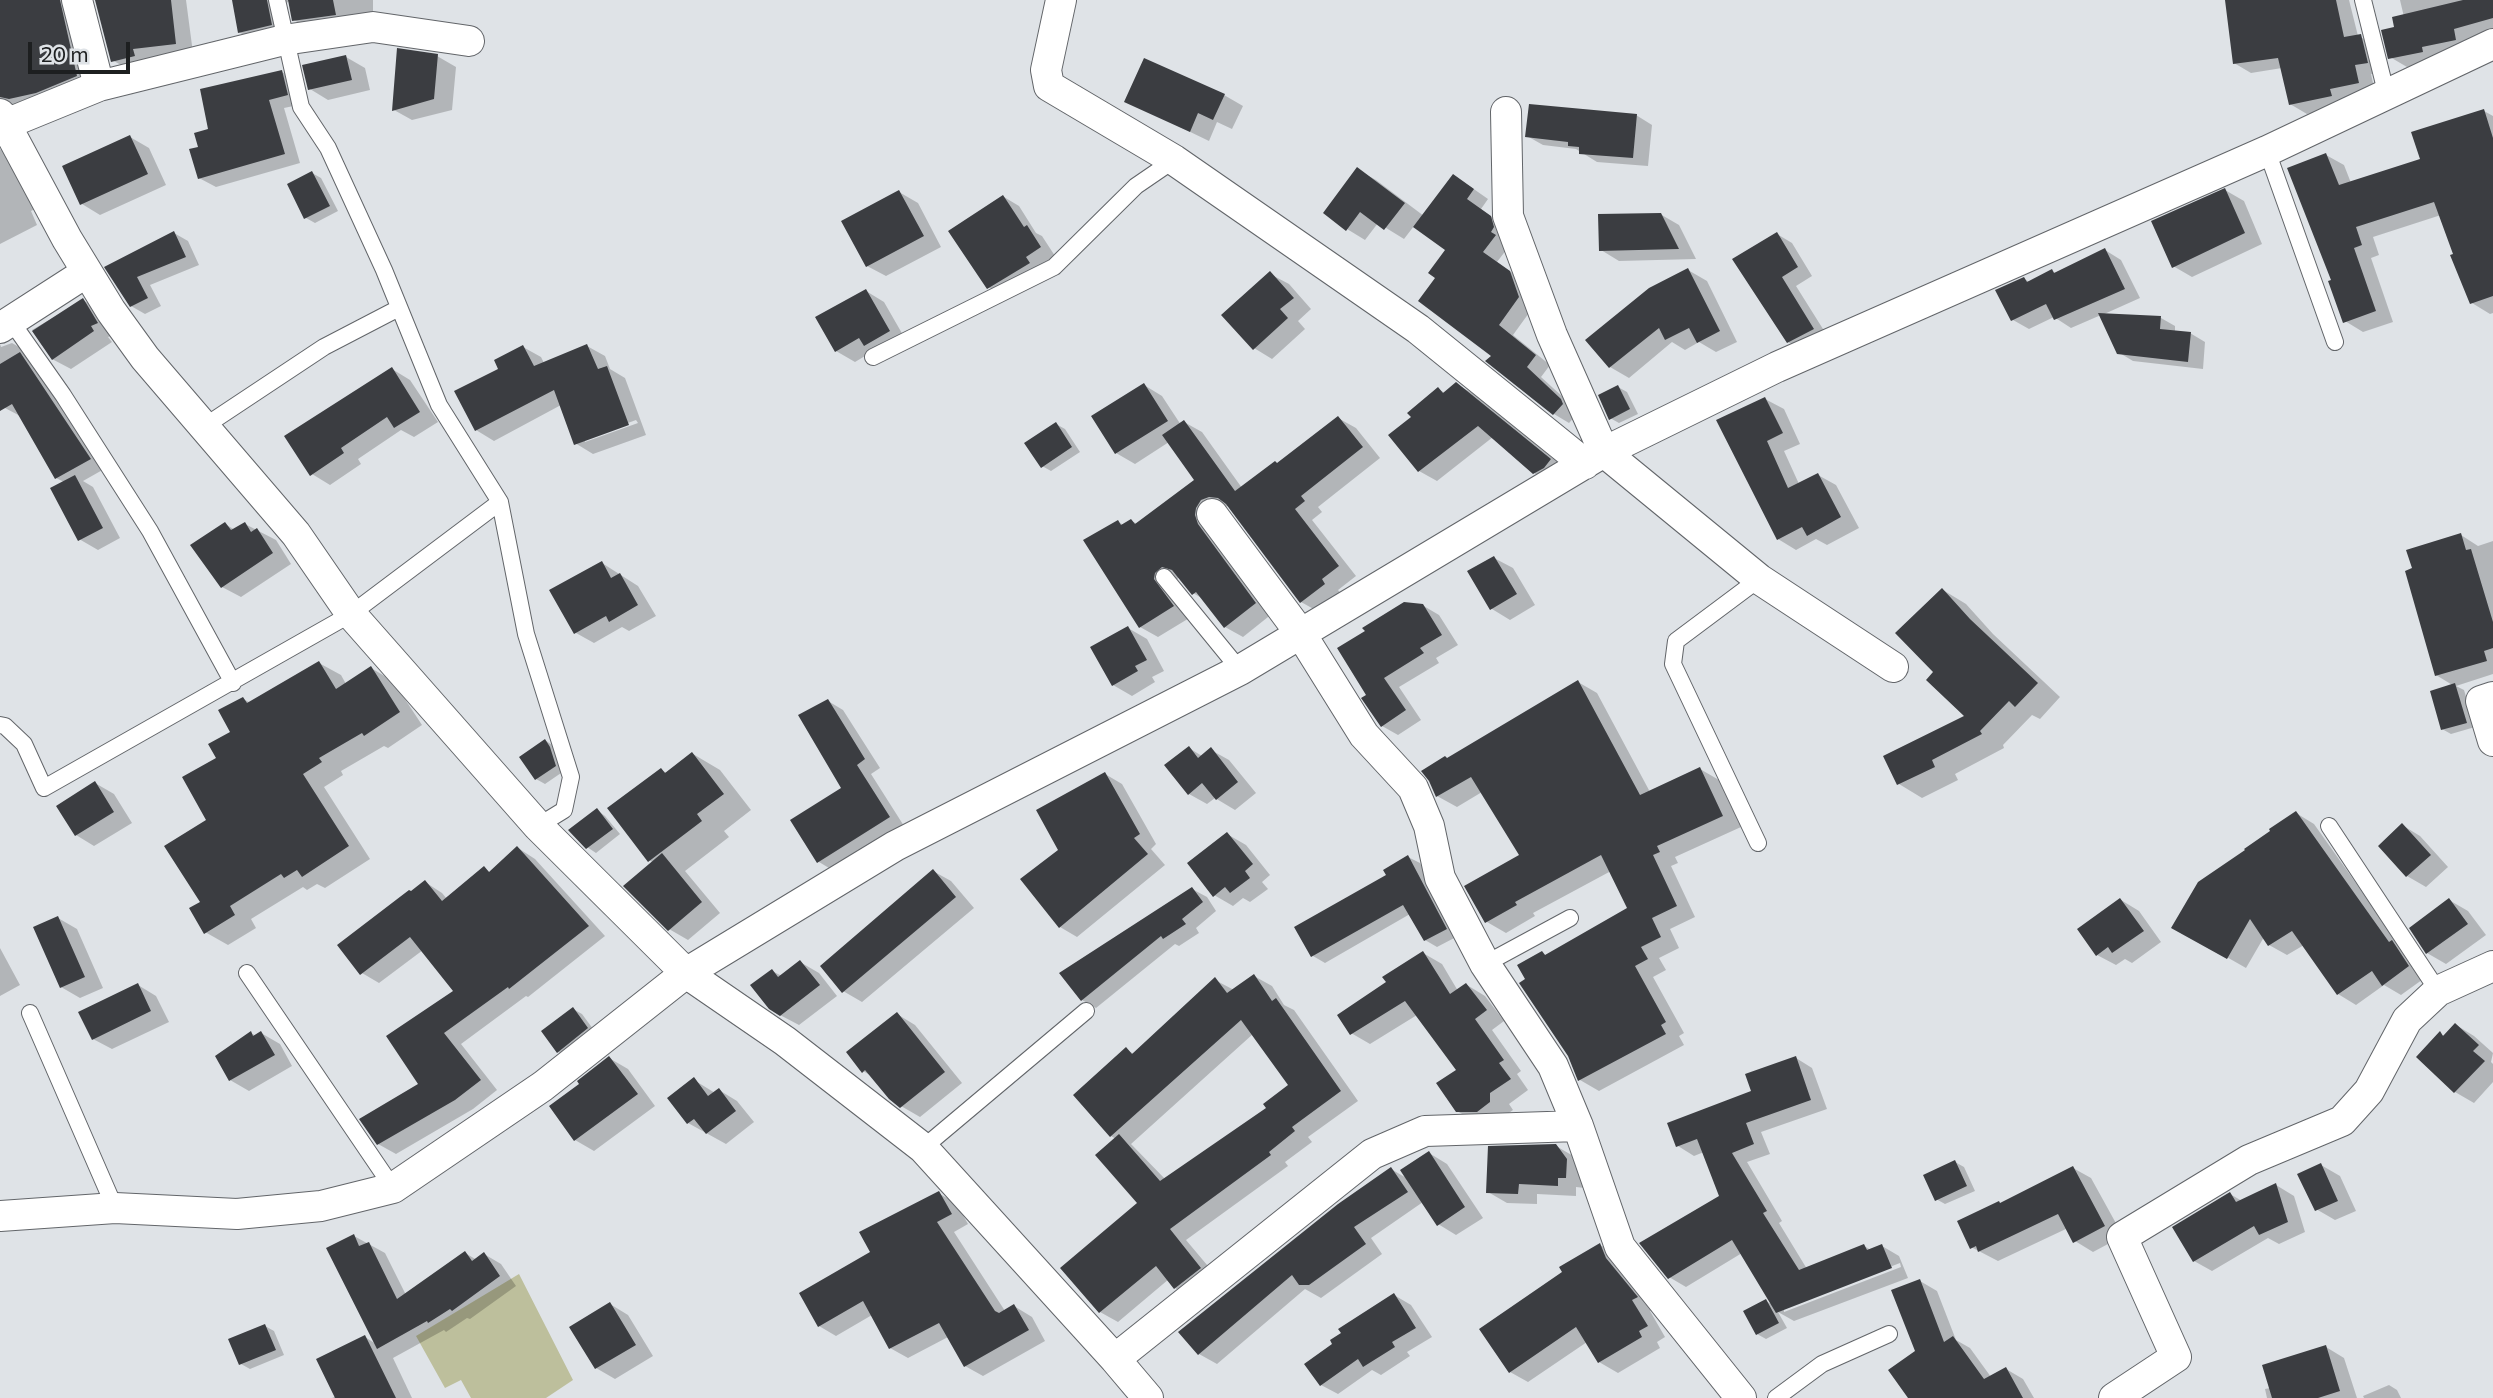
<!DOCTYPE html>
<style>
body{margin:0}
#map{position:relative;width:2493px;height:1398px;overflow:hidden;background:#dfe3e7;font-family:Commissioner,sans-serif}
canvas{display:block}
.scale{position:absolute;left:28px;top:42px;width:102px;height:32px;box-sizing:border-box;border:4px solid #1d1f20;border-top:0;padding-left:9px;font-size:21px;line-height:24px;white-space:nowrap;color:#1d1f20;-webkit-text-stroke:5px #dfe3e7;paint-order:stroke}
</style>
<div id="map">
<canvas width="2493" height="1398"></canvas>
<div class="scale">20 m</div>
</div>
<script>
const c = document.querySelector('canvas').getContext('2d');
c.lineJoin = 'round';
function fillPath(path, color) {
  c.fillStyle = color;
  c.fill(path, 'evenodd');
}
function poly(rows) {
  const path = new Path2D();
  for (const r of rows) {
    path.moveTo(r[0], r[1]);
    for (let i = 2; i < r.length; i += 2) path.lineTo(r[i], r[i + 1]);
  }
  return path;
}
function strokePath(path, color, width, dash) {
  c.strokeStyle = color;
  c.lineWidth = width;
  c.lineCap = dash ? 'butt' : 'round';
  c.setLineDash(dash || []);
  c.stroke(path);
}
const green = poly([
 [519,1274,573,1380,546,1398,471,1398,461,1380,445,1388,416,1336]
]);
const shadow = poly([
 [0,0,80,0,94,84,0,114],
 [97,0,186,0,193,53,150,58,151,65,130,70,112,60],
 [233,0,373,0,373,20,310,29,294,20,289,1,282,7,287,34,255,42,239,32],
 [2227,0,2349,0,2358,36,2377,45,2384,72,2371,74,2375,92,2348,105,2307,114,2290,104,2282,68,2251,73,2234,63],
 [2400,0,2493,0,2493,31,2469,38,2472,49,2439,60,2407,67,2390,57,2396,29,2404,17],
 [437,56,456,67,452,110,412,120,394,110],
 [346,57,365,68,370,90,328,100,310,89],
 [1145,60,1224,95,1243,106,1232,129,1217,122,1209,141,1126,101],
 [282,72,298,81,303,104,284,108,300,163,216,187,199,178,201,148,210,130],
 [2484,111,2493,116,2493,313,2490,314,2472,303,2441,215,2373,237,2379,255,2371,258,2393,322,2363,332,2345,321,2333,281,2326,155,2344,165,2351,183,2422,160],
 [1636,115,1652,125,1648,166,1597,162,1576,149,1543,145,1527,136],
 [130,137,149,148,166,185,100,215,82,204],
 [0,149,13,157,39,207,31,211,37,225,0,244],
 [1358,170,1376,180,1424,216,1468,185,1488,199,1481,209,1505,227,1510,245,1497,262,1525,282,1534,306,1513,335,1550,365,1541,377,1576,409,1578,413,1569,423,1554,414,1494,356,1437,278,1448,250,1414,226,1404,239,1378,223,1365,240,1347,229],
 [312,173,321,178,338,211,315,223,306,218],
 [2225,190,2244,201,2262,244,2192,277,2173,266],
 [899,192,918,203,941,247,886,276,867,266],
 [1004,197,1019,206,1036,233,1042,236,1055,256,1003,296,988,287],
 [1660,214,1679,225,1696,259,1619,261,1601,250],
 [174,233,188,241,199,265,150,285,161,306,145,314,131,306,107,267],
 [1777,234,1792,243,1812,276,1796,286,1828,337,1804,351,1788,342],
 [2105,250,2121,260,2140,298,2102,315,2161,318,2175,326,2175,332,2190,333,2205,342,2203,369,2133,361,2118,352,2101,315,2071,328,2054,317,2029,329,2013,320,2024,279,2030,282,2052,271,2057,274],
 [1688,270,1707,281,1737,342,1716,352,1699,342,1685,350,1672,342,1629,378,1610,367],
 [1270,274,1289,284,1311,309,1298,321,1305,329,1272,359,1254,348],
 [866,291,884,302,907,342,875,350,855,362,836,351],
 [83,300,101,311,115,334,108,337,112,342,71,369,52,359,32,330],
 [12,343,28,352,106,468,83,481,93,487,120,538,98,550,79,539,64,482,56,478,22,417,5,408,0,399,0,344,1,347],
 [587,346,605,356,610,369,625,378,646,435,593,454,575,443,561,405,494,441,476,430,500,370,523,347,541,357,544,363],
 [636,420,638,423,585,442,585,439],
 [392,369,410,380,438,422,414,437,401,430,358,459,361,464,330,485,312,474],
 [1456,384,1474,394,1567,470,1551,483,1534,473,1493,437,1437,481,1419,471,1391,435,1413,418,1438,389,1445,393],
 [1144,385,1162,396,1181,425,1184,422,1202,432,1242,488,1278,465,1338,418,1356,428,1380,458,1318,507,1322,512,1312,520,1356,576,1338,590,1342,595,1319,612,1301,602,1228,506,1219,510,1273,613,1243,637,1225,627,1205,600,1193,593,1180,577,1172,583,1191,617,1158,637,1140,627,1118,522,1124,525,1131,521,1138,524,1196,480,1169,442,1135,464,1116,453],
 [1618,387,1627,392,1638,414,1619,423,1610,418],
 [1765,399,1784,409,1800,444,1784,451,1799,484,1818,475,1836,485,1859,528,1827,545,1816,539,1796,550,1778,539,1718,421],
 [1056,424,1065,429,1080,452,1051,471,1042,466],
 [225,524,235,530,245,524,276,540,291,564,241,597,222,587],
 [2461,535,2478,546,2493,541,2493,674,2456,686,2464,690,2475,727,2451,734,2442,729,2454,686,2436,675],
 [1494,558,1513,568,1535,605,1510,620,1492,609],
 [602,563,638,586,656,616,629,631,622,627,594,643,576,633],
 [1943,590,1966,604,1993,634,2060,697,2040,719,2032,715,2003,745,2004,748,1955,774,1958,780,1922,798,1899,784,1967,717,1936,672],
 [1422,605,1439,615,1458,645,1436,658,1439,663,1399,687,1421,720,1398,735,1382,726,1368,696],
 [1128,628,1147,639,1164,671,1152,677,1155,682,1132,696,1113,685],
 [319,663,341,675,346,684,371,668,393,681,422,725,388,748,384,746,341,771,343,775,324,787,370,859,325,888,317,884,307,890,303,887,251,919,256,928,228,945,205,932,202,902,208,820,218,759,233,733,243,699,251,703],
 [1578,682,1597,693,1650,792,1700,769,1719,780,1741,827,1675,857,1678,863,1671,866,1695,917,1670,929,1679,948,1659,958,1666,970,1653,977,1684,1033,1679,1036,1684,1045,1599,1091,1580,1080,1569,1055,1527,980,1542,953,1547,956,1629,909,1611,871,1533,913,1535,916,1506,933,1487,922,1521,855,1482,792,1457,807,1437,796,1448,759],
 [828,701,843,710,880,768,871,774,904,826,834,871,819,862,843,788],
 [546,741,554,746,564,771,545,784,536,779],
 [1189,748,1202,756,1211,750,1229,760,1256,793,1235,810,1215,798,1207,804,1189,794],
 [693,754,720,770,751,810,724,831,729,837,685,871,720,913,688,940,669,929,654,863,649,860,661,770,667,773],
 [1105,774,1122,784,1156,844,1151,849,1165,865,1077,937,1060,927,1061,850],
 [95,783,114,794,132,823,94,846,76,835],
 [597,810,605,816,620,834,596,853,587,847],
 [2296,813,2314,824,2402,948,2426,977,2401,995,2384,985,2356,1005,2338,994,2304,945,2287,955,2269,945,2264,937,2246,968,2174,927,2272,831],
 [2402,825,2420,836,2448,867,2426,887,2407,876],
 [1227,834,1246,845,1270,875,1262,882,1268,889,1250,902,1243,898,1233,906,1214,895],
 [518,848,535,859,605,936,528,997,526,996,461,1044,497,1090,473,1109,396,1154,378,1144,420,1084,456,992,423,950,379,983,362,973,411,893,425,882,442,893,447,899,484,869,491,873],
 [1408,857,1420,863,1458,936,1437,947,1425,940,1410,914,1325,963,1313,956],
 [933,871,951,881,974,908,862,1002,843,991],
 [1192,889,1207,897,1216,911,1196,928,1199,933,1179,946,1175,944,1096,1008,1082,1000],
 [2121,900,2139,911,2161,942,2132,963,2125,959,2116,965,2097,955],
 [2449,900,2468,911,2486,935,2446,964,2427,953],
 [58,918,77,929,103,988,80,998,61,987],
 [0,948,20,985,0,996],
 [1423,953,1442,964,1458,991,1467,985,1485,996,1504,1021,1492,1030,1521,1071,1517,1074,1528,1090,1509,1104,1513,1110,1496,1122,1476,1122,1457,1111,1458,1070,1417,1015,1370,1044,1351,1033,1389,983],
 [800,962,819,973,837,996,799,1025,780,1015,772,971,782,976],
 [1254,976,1272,986,1284,1005,1294,1010,1358,1101,1308,1137,1312,1142,1285,1162,1288,1166,1186,1240,1218,1278,1193,1298,1175,1288,1169,1279,1118,1322,1100,1312,1140,1203,1116,1139,1111,1136,1127,1050,1134,1054,1215,980,1234,990],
 [1253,1034,1291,1086,1268,1108,1165,1179,1131,1144],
 [138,985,156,996,169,1022,112,1049,93,1039],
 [573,1009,582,1014,596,1033,567,1057,558,1052],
 [897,1014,915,1025,962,1083,920,1117,901,1106,873,1077,863,1071],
 [2456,1025,2474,1036,2493,1053,2491,1062,2493,1064,2493,1082,2474,1103,2455,1092,2418,1057,2440,1034,2445,1036],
 [251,1033,256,1036,261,1033,280,1044,292,1066,249,1091,230,1080],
 [609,1058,628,1069,655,1106,594,1151,575,1140,582,1084],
 [1796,1058,1812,1068,1827,1109,1761,1132,1770,1154,1747,1162,1782,1221,1779,1223,1807,1269,1864,1246,1871,1250,1882,1246,1899,1256,1908,1278,1794,1321,1778,1312,1787,1328,1766,1339,1757,1334,1766,1301,1773,1305,1742,1253,1686,1287,1669,1277,1721,1197,1704,1152,1694,1156,1678,1146],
 [1900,1263,1901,1267,1784,1312,1784,1308],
 [694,1080,715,1093,719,1090,737,1101,754,1122,726,1144,688,1123],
 [1556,1146,1575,1157,1585,1188,1576,1187,1576,1196,1537,1194,1537,1204,1507,1203,1488,1192],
 [1429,1153,1447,1164,1483,1218,1456,1235,1438,1224,1423,1202,1371,1238,1382,1254,1321,1298,1305,1289,1217,1364,1199,1354,1391,1169,1408,1179],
 [1955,1162,1964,1167,1975,1191,1945,1204,1936,1199],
 [2321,1165,2340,1176,2356,1211,2335,1220,2316,1209],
 [2073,1168,2091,1178,2123,1236,2093,1252,2075,1241,2068,1228,1998,1261,1971,1247,2002,1204],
 [2276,1185,2294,1196,2305,1232,2279,1244,2268,1238,2212,1271,2194,1261,2230,1194,2242,1201],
 [938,1193,956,1203,968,1224,954,1232,1005,1311,1014,1306,1032,1317,1045,1341,983,1376,965,1366,948,1337,908,1358,890,1348,872,1315,836,1336,819,1326],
 [354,1236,385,1253,406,1295,465,1253,477,1260,484,1254,501,1264,516,1286,470,1319,467,1318,446,1332,444,1330,393,1358,412,1398,332,1398,337,1396,365,1337,376,1344],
 [1600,1245,1618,1255,1655,1308,1650,1311,1665,1337,1657,1342,1660,1348,1618,1373,1599,1362,1587,1342,1528,1382,1510,1372,1565,1272],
 [1920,1281,1937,1291,1956,1340,1970,1348,1991,1377,2006,1369,2023,1379,2034,1398,1910,1398,1917,1352],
 [1394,1295,1411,1305,1432,1337,1407,1352,1410,1356,1381,1375,1372,1370,1338,1394,1321,1385],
 [610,1304,628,1315,653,1356,615,1379,596,1368],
 [265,1326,274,1331,284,1355,250,1369,241,1364],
 [2326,1347,2344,1358,2357,1398,2267,1398,2265,1389,2270,1388],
 [2389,1385,2397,1390,2401,1398,2364,1398,2363,1396]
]);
const building = poly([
 [0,0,60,0,77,76,36,93,9,99,0,97],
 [95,0,171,0,176,44,133,49,135,56,111,62],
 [232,0,267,0,272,25,238,33],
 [288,0,333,0,336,15,292,21],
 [2225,0,2336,0,2344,37,2361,34,2368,63,2355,65,2359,83,2330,89,2332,96,2289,105,2278,58,2233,64],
 [2463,0,2493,0,2493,18,2454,29,2456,40,2422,47,2423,52,2388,59,2381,30,2394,27,2392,17],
 [397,48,438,54,434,99,392,111],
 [346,55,352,80,308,90,302,65],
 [1144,58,1225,94,1213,120,1198,113,1190,132,1124,102],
 [282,70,288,95,269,100,285,154,198,179,189,149,198,147,194,133,208,129,200,89],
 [1529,104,1637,114,1633,158,1579,154,1579,147,1568,146,1568,142,1525,137],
 [2484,109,2493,138,2493,296,2470,304,2450,255,2453,254,2434,202,2356,227,2362,245,2354,248,2376,311,2343,323,2328,281,2331,280,2287,168,2326,153,2339,185,2420,159,2411,132],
 [130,135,148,174,80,205,62,166],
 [1357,167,1405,203,1384,230,1360,212,1346,231,1323,213],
 [312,171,330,206,304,219,287,184],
 [1453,174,1474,189,1467,199,1491,216,1494,227,1491,232,1496,235,1483,252,1510,271,1519,297,1499,325,1536,355,1527,367,1561,399,1563,404,1553,415,1485,361,1491,356,1418,301,1435,278,1428,273,1445,250,1413,227],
 [2225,188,2245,233,2172,268,2151,221],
 [899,190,924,236,866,267,841,221],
 [1003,195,1024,227,1027,225,1041,247,1026,257,1030,263,987,289,948,231],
 [1661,213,1679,249,1599,251,1598,214],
 [174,231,186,257,137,277,148,298,130,307,104,267],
 [1777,232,1798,267,1782,277,1814,329,1787,343,1732,259],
 [2105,248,2125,289,2054,320,2046,304,2011,321,1995,290,2024,277,2027,282,2052,269,2054,273],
 [1688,268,1720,331,1697,343,1689,328,1665,340,1659,328,1609,368,1585,340,1649,288],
 [1270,271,1294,298,1280,309,1288,318,1253,350,1221,315],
 [866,289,890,331,864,346,859,338,835,352,815,317],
 [83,298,98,323,91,326,94,331,52,360,32,331],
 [2098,313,2161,316,2160,329,2191,332,2188,362,2117,354],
 [587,344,598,369,607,366,629,425,574,445,554,390,475,431,454,391,498,369,494,360,523,345,534,366],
 [20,352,91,459,55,479,12,404,0,411,0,364],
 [392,367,420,412,394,428,387,417,341,448,344,453,310,476,284,436],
 [1456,382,1551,459,1544,468,1533,474,1478,426,1418,472,1388,435,1411,417,1407,413,1438,387,1443,393],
 [1144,383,1168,421,1115,454,1091,416],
 [1618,385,1630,409,1609,420,1598,395],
 [1765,397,1783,433,1767,441,1788,488,1818,473,1841,517,1807,536,1802,527,1777,540,1716,420],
 [1338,416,1363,447,1301,496,1305,501,1295,509,1339,566,1322,579,1325,584,1300,603,1226,504,1218,498,1209,497,1201,500,1196,508,1195,515,1198,524,1256,603,1224,628,1196,592,1192,595,1172,570,1162,567,1155,573,1154,579,1174,606,1139,628,1083,540,1118,520,1121,525,1131,519,1135,524,1194,480,1162,435,1184,420,1235,491,1275,461,1277,463],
 [1056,422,1072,447,1041,468,1024,443],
 [75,475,103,528,78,541,50,488],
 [225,522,231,530,245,522,251,532,257,528,273,553,221,588,190,545],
 [2461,533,2466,550,2471,549,2493,622,2493,648,2484,651,2487,661,2435,676,2405,571,2412,568,2406,550],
 [1494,556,1517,594,1490,610,1467,571],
 [602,561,611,578,620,573,638,605,609,622,606,616,574,634,549,590],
 [1942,588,1970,619,2038,683,2015,707,2009,701,1980,731,1982,734,1932,760,1935,767,1897,785,1883,756,1964,716,1926,680,1933,672,1895,633],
 [1404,602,1423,604,1442,635,1420,648,1424,653,1384,678,1406,710,1381,727,1361,698,1366,695,1337,648,1365,631,1362,628],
 [1128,626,1147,660,1135,666,1138,671,1112,686,1090,647],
 [319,661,336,689,371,666,400,712,364,736,362,733,319,758,322,762,303,774,349,846,302,877,297,870,284,878,281,874,230,906,235,915,204,934,189,908,200,902,164,846,206,820,182,777,216,758,208,744,230,732,218,710,243,697,247,703],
 [1578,680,1640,795,1700,767,1723,816,1657,846,1660,852,1653,855,1677,906,1652,918,1661,937,1641,947,1648,959,1635,966,1666,1022,1661,1025,1666,1034,1578,1081,1568,1056,1519,983,1525,979,1517,965,1542,951,1545,955,1627,908,1601,855,1515,902,1517,905,1485,923,1464,886,1519,855,1471,777,1436,797,1429,781,1421,771,1445,756,1447,758],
 [2455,683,2467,723,2441,730,2430,691],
 [828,699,865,759,857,765,890,817,817,863,790,820,841,788,798,715],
 [545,739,550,747,556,766,535,780,519,757],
 [1189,746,1198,758,1211,747,1238,782,1216,800,1202,783,1188,795,1164,765],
 [692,752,724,794,697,814,702,821,648,862,607,808,661,768,665,773],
 [1105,772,1140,834,1134,838,1148,854,1059,928,1020,879,1058,850,1036,810],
 [95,781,114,812,75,836,56,806],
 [597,808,613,829,586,849,568,830],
 [2296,811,2389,942,2392,940,2409,966,2382,986,2372,971,2337,995,2292,931,2268,946,2250,919,2227,959,2171,928,2198,882,2245,850,2244,849,2270,831,2269,829],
 [2402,823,2431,855,2406,877,2378,846],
 [1227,832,1253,864,1245,871,1250,878,1230,893,1225,887,1213,897,1187,863],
 [517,846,589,926,509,989,508,987,444,1033,481,1080,455,1100,377,1145,359,1119,418,1084,386,1036,453,991,410,937,360,975,337,945,409,890,411,891,425,880,442,901,484,866,489,872],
 [662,853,702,902,668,931,623,886],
 [1408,855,1447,929,1424,941,1403,905,1311,957,1294,927,1386,875,1383,870],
 [933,869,956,897,842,993,820,966],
 [1192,887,1203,902,1182,919,1186,924,1163,939,1161,936,1081,1001,1059,973],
 [2120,898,2144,931,2112,953,2108,947,2096,956,2077,929],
 [2449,898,2468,924,2426,954,2409,928],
 [58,916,85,977,60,988,33,927],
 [1423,951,1450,994,1466,983,1487,1010,1475,1019,1504,1060,1499,1063,1511,1079,1490,1093,1490,1102,1477,1112,1456,1112,1436,1083,1456,1070,1405,1001,1350,1035,1337,1015,1386,982,1382,977],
 [800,960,820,985,780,1016,769,1009,750,985,772,969,778,977],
 [1254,974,1272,1001,1276,998,1341,1091,1292,1127,1295,1131,1269,1152,1271,1155,1170,1229,1201,1268,1174,1289,1156,1266,1099,1313,1060,1268,1137,1203,1095,1155,1119,1134,1160,1181,1266,1108,1263,1104,1288,1085,1241,1020,1110,1137,1073,1095,1126,1047,1132,1054,1215,977,1227,993],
 [138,983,151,1011,92,1040,78,1012],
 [573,1007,588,1028,557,1053,541,1031],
 [897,1012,945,1072,900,1108,889,1099,865,1070,862,1073,846,1052],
 [2455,1023,2479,1045,2473,1051,2485,1061,2454,1093,2416,1057,2440,1031,2443,1036],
 [251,1031,253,1036,261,1031,275,1055,229,1081,215,1056],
 [609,1056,638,1094,574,1141,549,1106,579,1084,577,1081],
 [1796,1056,1811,1100,1746,1123,1754,1144,1732,1153,1767,1211,1763,1213,1799,1270,1864,1244,1867,1250,1882,1244,1892,1268,1776,1313,1732,1240,1668,1279,1639,1243,1719,1196,1697,1139,1676,1147,1667,1123,1751,1091,1745,1074],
 [694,1077,708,1096,719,1088,736,1111,706,1134,694,1119,687,1124,667,1098],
 [1556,1144,1567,1159,1566,1178,1558,1178,1558,1186,1519,1184,1518,1194,1486,1193,1488,1146],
 [1429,1151,1465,1207,1437,1226,1400,1170],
 [1955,1160,1967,1186,1935,1201,1923,1175],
 [2321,1163,2338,1201,2315,1211,2297,1174],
 [2073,1166,2105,1226,2073,1243,2058,1214,1978,1252,1976,1246,1970,1249,1957,1221,1999,1201,2000,1203],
 [1391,1167,1408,1192,1354,1227,1366,1244,1309,1285,1299,1285,1292,1275,1198,1355,1178,1332,1338,1204],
 [2276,1183,2288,1222,2259,1235,2254,1226,2193,1262,2172,1227,2230,1192,2236,1202],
 [939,1191,952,1214,937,1222,995,1311,999,1313,1014,1304,1029,1330,964,1367,939,1323,889,1349,863,1301,818,1327,799,1293,870,1252,859,1232],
 [354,1234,359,1246,369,1242,397,1299,465,1251,472,1261,484,1252,500,1276,452,1311,450,1309,428,1323,427,1321,377,1349,326,1248],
 [1600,1243,1606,1258,1638,1297,1632,1300,1648,1326,1639,1331,1642,1337,1598,1363,1576,1327,1509,1373,1479,1329,1562,1272,1559,1267],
 [1920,1279,1944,1342,1953,1336,1984,1379,2006,1367,2023,1398,1908,1398,1888,1370,1915,1351,1891,1290],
 [1394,1293,1416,1328,1392,1342,1395,1347,1363,1367,1358,1359,1320,1386,1304,1364,1332,1344,1330,1340,1341,1333,1338,1329],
 [1766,1299,1779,1323,1756,1335,1743,1311],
 [610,1302,636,1345,595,1369,569,1327],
 [265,1324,276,1350,239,1365,228,1339],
 [365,1335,396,1398,335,1398,316,1359],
 [2326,1345,2340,1391,2318,1398,2272,1398,2262,1365]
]);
const lane = poly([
 [277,0,301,107,328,148,384,270,439,405,500,502,526,634,571,777,564,810,538,826],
 [2363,0,2387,96],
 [2267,151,2335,342],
 [11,321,63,395,150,531,233,683],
 [873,357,1054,267,1136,186,1174,160],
 [205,426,324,347,399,308],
 [1164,577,1240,670],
 [0,725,5,726,24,744,44,788,351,614,500,502],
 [2329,826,2438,991],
 [1758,843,1673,664,1676,641,1759,579],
 [1485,964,1570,918],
 [247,973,393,1188],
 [30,1013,115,1208],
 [923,1148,1086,1011],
 [1776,1398,1822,1364,1889,1334]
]);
const street = poly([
 [77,0,99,86],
 [1061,0,1046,70,1049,86,1174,160,1418,329,1585,464],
 [1506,112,1508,216,1552,335,1604,452,1759,579,1893,667],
 [0,114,67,239,111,311,145,358,296,534,351,614,538,826,686,973,785,1041,923,1148,1115,1359,1148,1398],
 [6,124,99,86,284,40,373,27,469,41],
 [0,328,87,272],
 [1212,514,1301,634,1364,735,1413,788,1429,826,1440,878,1485,964,1553,1066,1578,1126,1620,1247,1741,1398],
 [2493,697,2481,701,2493,741],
 [0,1216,115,1208,237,1214,321,1206,393,1188,543,1086,686,973,895,846,1240,670,1604,452,1777,367,2267,151,2493,44],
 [1115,1359,1372,1154,1425,1131,1578,1126],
 [2114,1398,2176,1357,2122,1237,2249,1160,2342,1121,2369,1091,2407,1020,2438,991,2493,966]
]);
fillPath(green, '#bdbf9c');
fillPath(shadow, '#0003');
fillPath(building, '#3b3d41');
strokePath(lane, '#626569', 18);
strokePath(street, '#626569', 32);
strokePath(lane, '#fff', 16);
strokePath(street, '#fff', 30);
</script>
